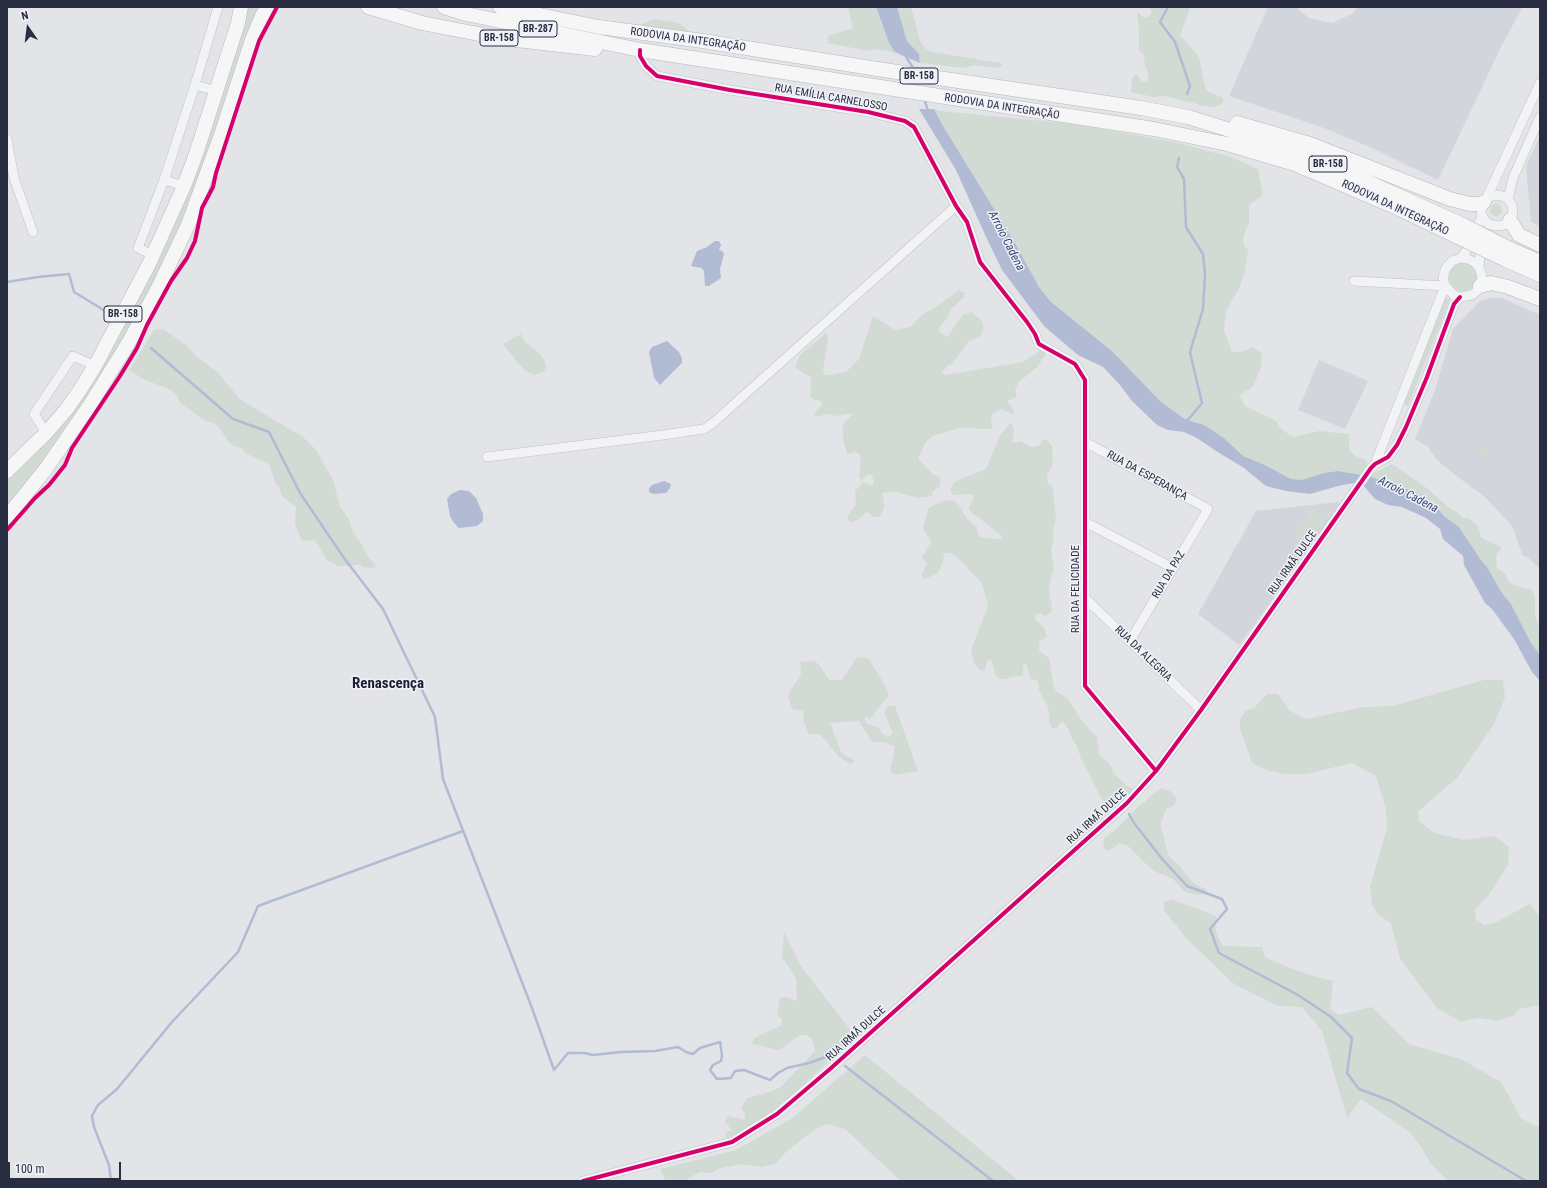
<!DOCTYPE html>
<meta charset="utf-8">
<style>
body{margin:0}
#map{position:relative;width:1547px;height:1188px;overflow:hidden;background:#e3e4e8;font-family:"Roboto Condensed",sans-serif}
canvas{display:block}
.frame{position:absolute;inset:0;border:8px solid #292d42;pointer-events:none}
.north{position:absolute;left:8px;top:8px;width:40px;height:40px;-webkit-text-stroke:3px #f1f2f7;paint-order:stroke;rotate:346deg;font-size:11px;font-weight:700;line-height:16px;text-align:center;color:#292d42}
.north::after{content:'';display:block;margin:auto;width:14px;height:18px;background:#292d42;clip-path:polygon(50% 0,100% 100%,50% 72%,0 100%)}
.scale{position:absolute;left:8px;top:1162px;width:113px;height:18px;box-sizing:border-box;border:2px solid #292d42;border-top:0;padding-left:5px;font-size:12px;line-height:14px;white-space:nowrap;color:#292d42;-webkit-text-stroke:3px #f1f2f7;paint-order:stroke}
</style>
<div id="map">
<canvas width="1547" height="1188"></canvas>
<div class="frame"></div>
<div class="north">N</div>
<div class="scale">100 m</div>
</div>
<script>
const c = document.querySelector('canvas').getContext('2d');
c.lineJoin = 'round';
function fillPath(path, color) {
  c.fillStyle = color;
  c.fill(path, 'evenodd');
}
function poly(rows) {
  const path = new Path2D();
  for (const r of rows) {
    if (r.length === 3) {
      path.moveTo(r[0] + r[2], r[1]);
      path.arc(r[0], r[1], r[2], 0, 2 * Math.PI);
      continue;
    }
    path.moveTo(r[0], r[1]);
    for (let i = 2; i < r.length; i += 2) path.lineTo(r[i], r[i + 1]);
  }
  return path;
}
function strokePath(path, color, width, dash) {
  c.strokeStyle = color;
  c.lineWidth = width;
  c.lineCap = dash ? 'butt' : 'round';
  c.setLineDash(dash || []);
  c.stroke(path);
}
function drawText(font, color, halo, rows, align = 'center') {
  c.font = font + ' "Roboto Condensed",sans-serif';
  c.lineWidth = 3;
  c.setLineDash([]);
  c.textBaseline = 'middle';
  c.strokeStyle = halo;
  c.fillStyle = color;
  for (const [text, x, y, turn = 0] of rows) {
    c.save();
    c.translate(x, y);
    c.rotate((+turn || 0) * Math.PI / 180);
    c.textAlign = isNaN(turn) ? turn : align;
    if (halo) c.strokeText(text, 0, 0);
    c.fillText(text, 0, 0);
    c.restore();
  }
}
const built = poly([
 [1268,7,1298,7,1299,10,1309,18,1332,23,1352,14,1358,7,1522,8,1502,45,1438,180,1372,148,1324,128,1229,96],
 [1540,136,1540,226,1531,222,1526,166],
 [1489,298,1502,298,1540,315,1540,569,1526,556,1523,556,1512,526,1484,496,1467,484,1439,462,1429,450,1430,448,1415,439,1434,393,1453,329,1480,301],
 [1319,360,1368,381,1345,429,1298,410],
 [1338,502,1341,505,1239,645,1198,614,1256,511]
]);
const green = poly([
 [247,7,259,7,248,30,211,147,174,242,143,305,74,422,7,507,7,477,35,450,136,300],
 [848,7,876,7,881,23,894,51,901,55,888,51,874,49,869,51,827,43,828,36,853,28],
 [897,7,911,7,920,41,925,48,932,52,1001,63,1003,66,996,68,975,65,963,68,920,63,919,54,907,41],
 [1149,7,1189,7,1189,12,1180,35,1199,57,1206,90,1223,98,1223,103,1220,105,1214,107,1202,106,1194,103,1164,96,1153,97,1131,92,1132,79,1136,73,1142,82,1147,81,1149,76,1144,62,1145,57,1139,50,1139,31,1137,12,1143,17,1148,17,1152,12],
 [655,19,679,23,691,33,639,25],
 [934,109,940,111,1074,124,1174,142,1231,157,1258,169,1263,195,1249,205,1249,223,1246,229,1243,240,1244,246,1248,250,1245,271,1239,289,1226,311,1224,330,1232,352,1241,352,1252,347,1258,350,1262,354,1261,367,1253,387,1239,395,1245,406,1276,421,1282,430,1294,437,1319,431,1349,434,1349,449,1354,455,1367,461,1367,466,1362,475,1338,471,1324,473,1302,480,1291,479,1265,465,1243,456,1225,439,1193,421,1183,418,1160,401,1113,352,1050,301,1039,287,1015,243,943,126],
 [1496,210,6],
 [1463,277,14],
 [959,290,965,293,964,297,951,309,948,317,939,327,940,332,947,337,963,315,971,312,981,320,984,328,980,336,968,342,952,364,948,365,942,372,945,375,1023,362,1038,352,1039,348,1046,352,1044,357,1037,367,1019,382,1015,390,1017,394,1015,398,1007,401,1012,407,1014,415,1001,409,993,413,991,416,992,429,960,428,933,436,926,442,918,459,933,474,940,478,940,486,932,492,932,496,918,498,896,492,882,493,884,505,882,514,879,517,874,517,867,512,856,521,852,522,848,520,848,515,856,505,855,491,864,482,872,486,874,483,872,475,867,475,861,481,859,476,861,463,860,455,856,452,847,454,844,443,842,426,853,413,835,416,826,414,817,417,814,414,823,403,818,400,814,400,810,396,811,378,795,367,800,355,826,333,828,337,823,371,825,375,830,375,847,371,859,359,873,316,895,330,910,327,923,314,935,308],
 [1445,297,1450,299,1408,406,1404,404],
 [163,329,186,345,195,355,218,373,241,400,303,437,316,450,333,480,340,507,343,510,349,520,353,532,361,543,367,555,376,566,373,568,362,567,360,564,352,566,339,566,327,560,315,540,302,541,295,524,296,507,282,496,279,487,276,484,269,464,245,453,243,449,234,446,229,442,220,429,214,423,206,421,180,403,177,395,169,389,145,380,129,370,154,330],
 [521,334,524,341,540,354,545,362,546,368,543,372,534,375,524,370,503,344],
 [1010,423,1013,426,1014,430,1012,443,1020,441,1032,447,1040,445,1042,441,1046,439,1052,446,1053,464,1047,476,1048,484,1052,485,1056,518,1053,532,1054,540,1051,549,1054,567,1049,588,1052,610,1049,614,1045,616,1041,614,1036,614,1035,619,1044,628,1047,637,1039,642,1039,650,1049,658,1054,687,1056,691,1068,699,1082,721,1097,737,1099,755,1109,763,1115,775,1128,787,1133,788,1125,798,1113,807,1102,799,1081,759,1077,746,1072,739,1068,728,1062,721,1057,728,1053,729,1050,725,1048,707,1039,691,1038,682,1035,679,1031,680,1026,663,1023,666,1023,675,1005,679,1000,679,996,676,992,662,990,659,987,662,984,671,980,670,974,663,971,650,988,606,982,584,976,577,957,557,949,553,944,553,943,562,937,574,924,579,921,575,927,564,922,557,931,542,923,528,928,509,932,506,943,501,952,500,959,505,967,519,977,528,979,536,983,538,1000,539,1002,536,971,512,969,508,974,496,970,494,956,495,952,494,950,490,954,482,958,480,986,469,1000,436],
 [1484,452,5.5],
 [1392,464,1428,489,1448,507,1458,513,1463,518,1469,518,1475,523,1478,526,1481,537,1484,539,1501,547,1500,551,1497,553,1496,560,1497,568,1506,575,1507,579,1512,584,1524,588,1531,589,1535,596,1535,615,1540,630,1540,655,1531,643,1511,604,1502,593,1487,567,1481,560,1459,527,1444,516,1438,509,1415,492,1368,476],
 [1313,509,1327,519,1308,546,1293,536],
 [857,657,868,658,885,685,889,695,870,719,865,717,866,723,879,728,882,734,888,737,893,734,884,712,888,706,895,706,918,771,895,775,890,771,895,746,884,742,872,742,859,721,830,723,841,752,855,761,850,764,839,757,820,734,809,734,804,723,803,711,792,709,788,697,790,691,801,674,800,662,813,661,819,664,829,680,842,680],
 [1484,680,1503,680,1505,698,1494,724,1458,777,1418,812,1419,821,1435,833,1464,840,1494,836,1509,847,1508,865,1488,896,1475,910,1476,919,1484,925,1494,923,1530,904,1540,917,1540,1005,1519,1009,1513,1016,1496,1021,1478,1018,1461,1022,1437,1008,1400,959,1391,924,1377,913,1372,905,1370,887,1387,828,1386,810,1376,776,1352,763,1306,774,1286,774,1268,771,1252,763,1240,729,1240,720,1245,711,1254,708,1267,694,1278,694,1289,710,1306,719,1364,707,1393,706],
 [1162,788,1172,792,1177,800,1174,806,1166,809,1161,823,1161,827,1168,854,1171,858,1178,864,1193,883,1207,890,1207,894,1198,895,1185,892,1173,879,1154,871,1147,865,1128,846,1119,843,1112,849,1107,851,1104,848,1103,839,1115,830,1140,805,1144,803,1150,796],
 [1171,899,1216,916,1216,932,1223,946,1262,947,1265,957,1285,966,1310,975,1333,981,1330,1009,1339,1015,1372,1007,1409,1044,1461,1059,1501,1082,1521,1118,1540,1128,1540,1181,1448,1181,1431,1164,1420,1145,1409,1132,1361,1099,1347,1118,1322,1031,1302,1007,1278,1006,1234,984,1186,938,1164,910,1164,902],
 [784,932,800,965,849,1028,850,1034,861,1037,836,1054,783,1104,744,1131,726,1138,726,1132,732,1131,725,1121,728,1116,745,1120,745,1114,741,1109,747,1098,770,1092,781,1087,815,1051,812,1039,806,1035,800,1035,779,1050,752,1044,754,1038,782,1025,782,1019,777,1015,780,998,786,997,797,1001,796,979,782,957],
 [865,1055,1019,1181,901,1181,845,1129,826,1124,814,1130,785,1153,776,1164,761,1167,742,1164,717,1169,712,1173,700,1172,684,1181,666,1181,660,1169,736,1150,791,1119]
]);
const water = poly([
 [876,7,897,7,907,41,919,54,920,63,901,55,894,51,889,43],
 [919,109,934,109,943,126,1015,243,1039,287,1050,301,1113,352,1160,401,1183,418,1206,426,1225,439,1243,456,1265,465,1291,479,1302,480,1324,473,1338,471,1368,476,1415,492,1438,509,1444,516,1459,527,1481,560,1487,567,1502,593,1511,604,1531,643,1540,655,1540,681,1532,672,1514,639,1492,609,1485,603,1464,565,1463,556,1443,539,1440,529,1426,518,1402,507,1388,505,1375,499,1363,485,1356,483,1342,485,1310,494,1286,491,1266,486,1244,468,1216,451,1197,438,1184,432,1168,430,1157,425,1132,401,1120,385,1103,367,1078,355,1044,326,1002,270,987,239,956,170],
 [715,241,719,241,721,245,719,250,722,251,724,254,720,269,721,278,709,286,705,286,704,271,701,268,691,266,697,251,707,247],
 [667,341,679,352,682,359,682,363,660,385,654,378,649,352,652,347],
 [664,481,671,484,670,488,666,493,653,494,649,492,649,488,652,485],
 [460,490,469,491,476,498,483,514,483,521,477,526,459,528,454,523,450,516,447,499,451,494]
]);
const stream = poly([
 [1168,7,1160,22,1175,42,1190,86,1187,94],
 [906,57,914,69],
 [924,98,928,111],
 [1179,158,1177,167,1184,179,1186,227,1203,254,1205,274,1203,309,1190,352,1202,403,1187,421],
 [7,282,38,277,69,274,74,292,107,312],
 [151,348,233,419,269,432,300,493,344,558,383,609,435,717,443,779,532,1008,554,1070,568,1053,584,1053,593,1055,621,1052,655,1051,678,1047,686,1052,693,1054,700,1048,720,1042,722,1056,721,1061,713,1065,710,1070,717,1079,731,1078,735,1071,744,1070,770,1080,778,1073,787,1068,809,1063,826,1057,830,1054],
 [1129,814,1134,823,1163,860,1187,886,1222,899,1227,909,1210,929,1219,953,1298,995,1331,1017,1352,1038,1347,1073,1359,1089,1391,1101,1526,1181],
 [845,1066,993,1181],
 [111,1181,109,1165,94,1127,92,1116,98,1105,117,1089,172,1022,238,952,258,906,463,831]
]);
const minor = poly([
 [640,50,640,56,646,66,657,76,730,90,868,112,905,121,914,127,956,206,967,222,980,262,1027,322,1035,334,1039,344,1075,364,1085,380,1085,686,1156,771],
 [195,85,217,91],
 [7,139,14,178,33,232],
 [164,180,184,186],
 [1487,198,1496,195,1502,196,1508,199,1512,205,1513,213,1510,220,1504,225,1497,226,1488,224,1482,216,1481,210,1540,83],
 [1508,199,1513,178,1540,117],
 [153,255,138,248,164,180,195,85,218,7],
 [1461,258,1468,259,1474,262,1479,267],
 [1354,281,1445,286],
 [1445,286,1454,295,1460,297,1472,295,1477,291,1480,286,1482,276,1479,267,1480,255,1485,245],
 [46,433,34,414,73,356,95,366],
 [1085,442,1208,509,1130,641],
 [487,457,663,435,704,429,713,423,956,206],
 [1375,464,1445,286,1443,277,1446,268,1452,261,1461,258,1467,250,1482,216],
 [1085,522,1173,568],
 [1085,598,1201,710],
 [583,1181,732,1142,777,1114,830,1069,1127,803,1156,771,1201,710,1371,468,1375,464,1388,457,1397,445,1406,427,1427,377,1454,304,1460,297]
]);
const highway = poly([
 [368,7,422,23,499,38,595,49],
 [444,7,466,14,640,50,1154,129,1227,144,1295,164,1393,206,1458,237],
 [500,7,599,27,703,41,877,69,1141,108,1188,117,1233,131,1319,160,1463,225],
 [1237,123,1310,144,1450,199,1470,204,1481,204,1484,202],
 [1510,220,1519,235,1540,245],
 [1510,249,1540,262],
 [1506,260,1540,275],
 [1480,286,1491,283,1508,287,1540,299],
 [7,471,46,433,66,410,80,390,95,366,149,264,184,186,196,154,238,23,241,7],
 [7,517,45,470,90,405,129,342,159,286,188,225,221,135,252,40,262,16,268,7]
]);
const highwayBridge = poly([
 [1463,225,1510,249],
 [1458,237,1506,260]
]);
const cycleway = poly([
 [640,50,640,56,646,66,657,76,730,90,868,112,905,121,914,127,956,206,967,222,980,262,1027,322,1035,334,1039,344,1075,364,1085,380,1085,686,1156,771],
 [7,530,35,498,49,485,65,465,72,448,120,376,137,348,147,325,171,281,187,258,195,241,202,208,213,187,216,173,259,41,277,7],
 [583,1181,732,1142,777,1114,830,1069,1127,803,1156,771,1201,710,1371,468,1375,464,1388,457,1397,445,1406,427,1427,377,1454,304,1460,297]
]);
const shields = [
 [538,29,38],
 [499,38,38],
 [919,76,38],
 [1328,164,38],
 [123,314,38]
];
const shieldNames = [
 ["BR-287",538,29],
 ["BR-158",499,38],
 ["BR-158",919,76],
 ["BR-158",1328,164],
 ["BR-158",123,314]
];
const streetNames = [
 ["RODOVIA DA INTEGRAÇÃO",688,40,8],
 ["RUA EMÍLIA CARNELOSSO",831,98,10],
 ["RODOVIA DA INTEGRAÇÃO",1002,107,9],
 ["RODOVIA DA INTEGRAÇÃO",1395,208,25],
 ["RUA DA ESPERANÇA",1147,476,29],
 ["RUA IRMÃ DULCE",1293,563,-55],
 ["RUA DA PAZ",1169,575,-59],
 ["RUA DA FELICIDADE",1076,589,-90],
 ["RUA DA ALEGRIA",1143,654,44],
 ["RUA IRMÃ DULCE",1097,817,-42],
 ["RUA IRMÃ DULCE",856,1034,-42]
];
const waterNames = [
 ["Arroio Cadena",1006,241,63],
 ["Arroio Cadena",1408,495,27]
];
const districtNames = [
 ["Renascença",388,684]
];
fillPath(built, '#d3d5dd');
fillPath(green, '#d1dbd3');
fillPath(water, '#b1bbd3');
strokePath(stream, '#b1bbd3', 2.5);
strokePath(minor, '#c0c1c6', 10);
strokePath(highway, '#b6b7bd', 15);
strokePath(minor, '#f2f3f5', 9);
strokePath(highway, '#f6f6f7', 14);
strokePath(highwayBridge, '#b6b7bd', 15, []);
strokePath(highwayBridge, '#f6f6f7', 14);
strokePath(cycleway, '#d6006c', 4);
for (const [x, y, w] of shields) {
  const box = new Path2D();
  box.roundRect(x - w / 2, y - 8, w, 16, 3);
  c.fillStyle = '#f1f2f7';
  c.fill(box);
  strokePath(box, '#292d42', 1);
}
drawText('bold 10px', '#292d42', null, shieldNames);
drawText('11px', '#292d42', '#f1f2f7', streetNames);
drawText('italic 12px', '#334376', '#f1f2f7', waterNames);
drawText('bold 15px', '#1c1f33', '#f1f2f7', districtNames);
</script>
